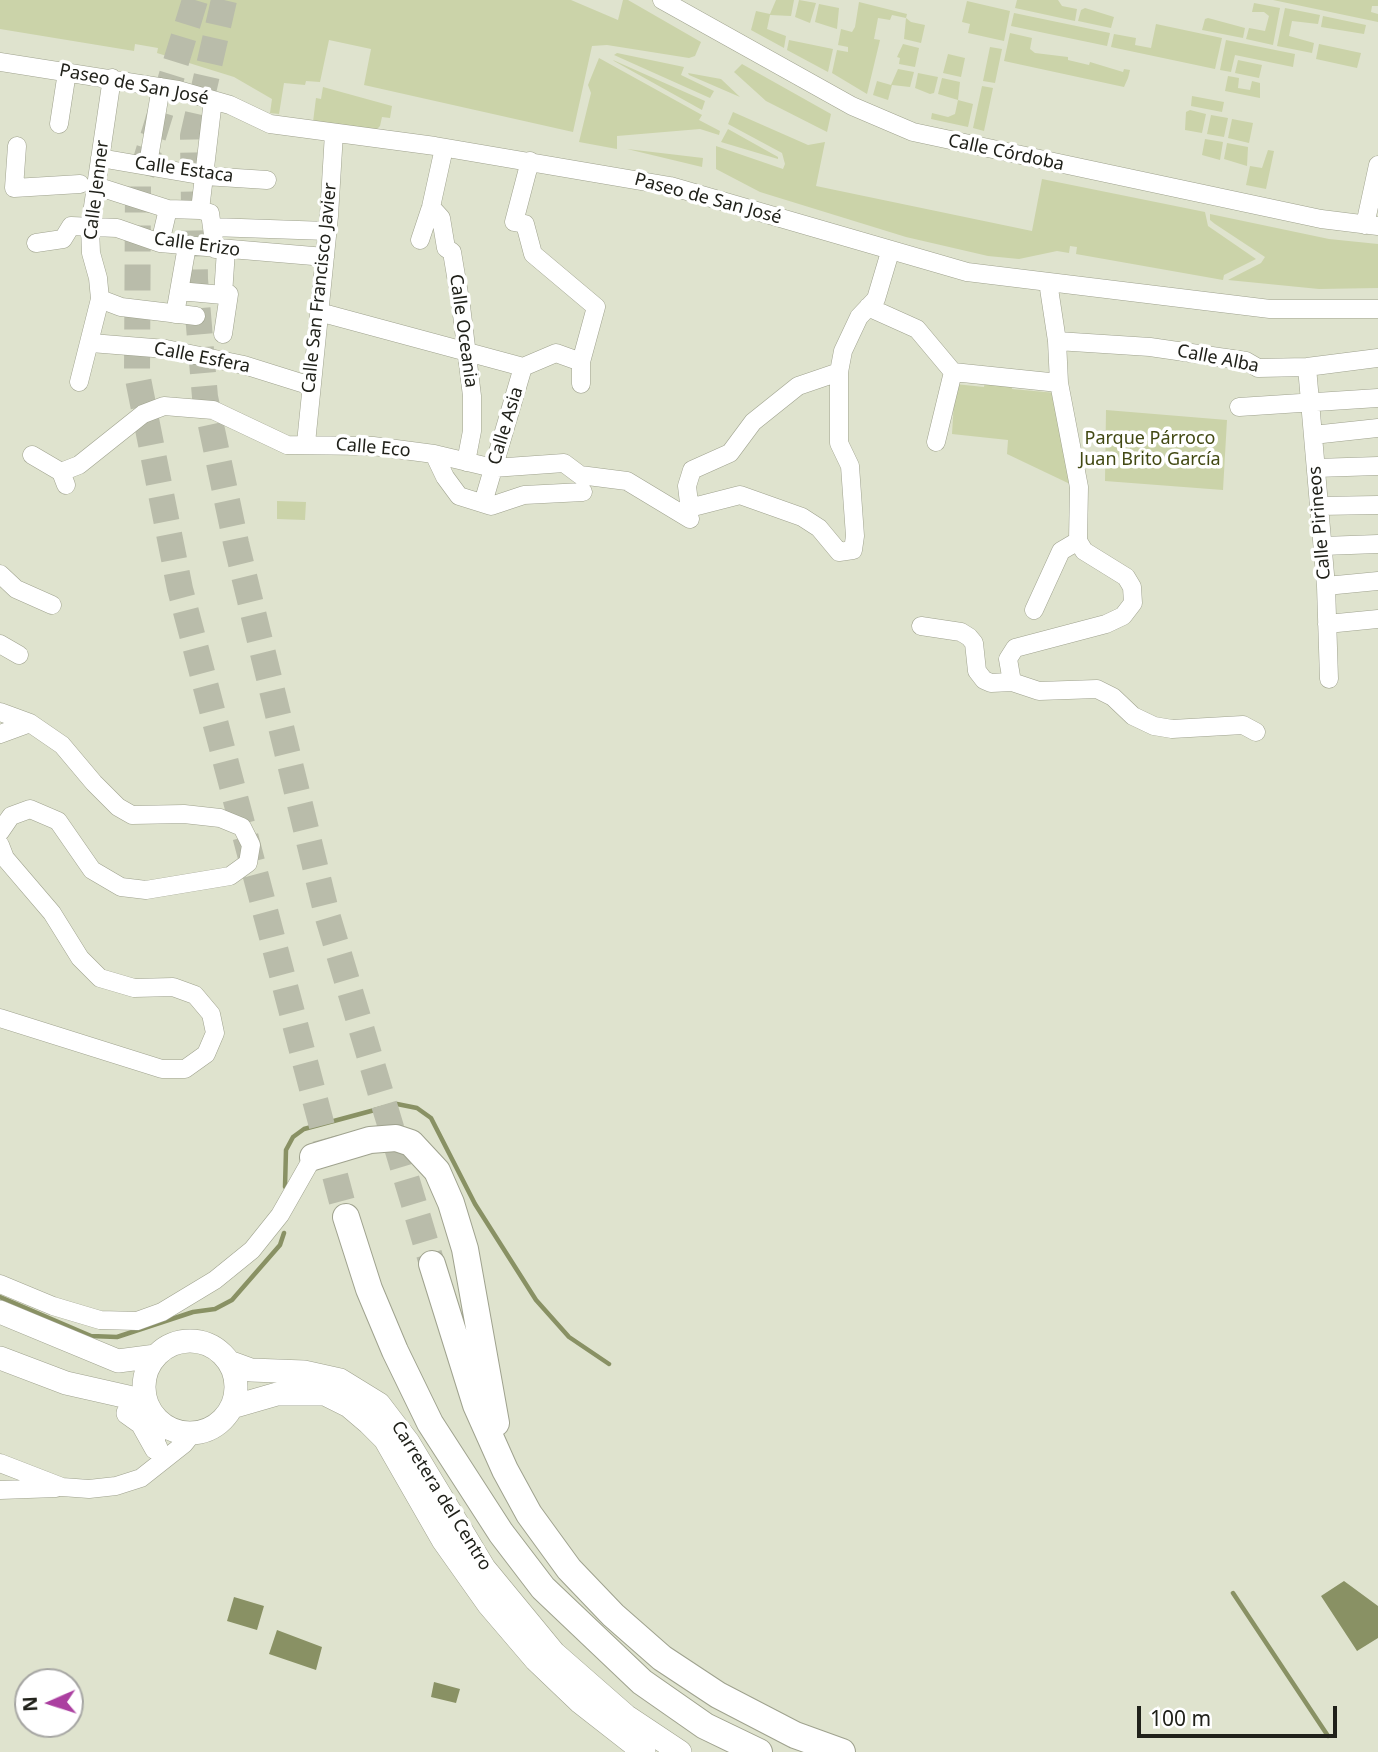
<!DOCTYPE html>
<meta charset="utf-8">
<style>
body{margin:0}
#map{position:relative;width:1378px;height:1752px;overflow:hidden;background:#dfe3ce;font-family:"Noto Sans",sans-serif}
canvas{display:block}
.north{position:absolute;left:14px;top:1668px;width:70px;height:70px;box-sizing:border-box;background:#fff;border:2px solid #a6a6a3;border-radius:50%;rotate:267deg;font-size:19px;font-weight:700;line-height:28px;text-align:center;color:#20211a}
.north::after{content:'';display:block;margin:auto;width:24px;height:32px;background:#ab3fa0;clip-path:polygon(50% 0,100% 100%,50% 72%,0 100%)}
.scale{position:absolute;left:1137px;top:1706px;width:200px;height:32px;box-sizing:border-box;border:4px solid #20211a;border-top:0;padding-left:9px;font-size:21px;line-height:24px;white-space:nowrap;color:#20211a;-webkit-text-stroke:5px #fff;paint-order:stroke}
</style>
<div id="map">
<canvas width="1378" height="1752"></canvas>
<div class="north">N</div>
<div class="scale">100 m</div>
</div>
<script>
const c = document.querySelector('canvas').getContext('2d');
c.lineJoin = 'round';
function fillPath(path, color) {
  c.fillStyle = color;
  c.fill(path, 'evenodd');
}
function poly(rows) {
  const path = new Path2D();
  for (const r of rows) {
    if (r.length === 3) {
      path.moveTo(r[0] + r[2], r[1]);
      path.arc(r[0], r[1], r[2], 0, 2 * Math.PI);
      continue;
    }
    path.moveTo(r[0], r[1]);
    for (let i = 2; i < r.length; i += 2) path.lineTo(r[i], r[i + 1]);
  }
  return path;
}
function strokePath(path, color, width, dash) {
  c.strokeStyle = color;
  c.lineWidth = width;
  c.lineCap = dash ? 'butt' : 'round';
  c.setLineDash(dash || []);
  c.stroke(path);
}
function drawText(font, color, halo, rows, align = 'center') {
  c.font = font + ' "Noto Sans",sans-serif';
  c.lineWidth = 7;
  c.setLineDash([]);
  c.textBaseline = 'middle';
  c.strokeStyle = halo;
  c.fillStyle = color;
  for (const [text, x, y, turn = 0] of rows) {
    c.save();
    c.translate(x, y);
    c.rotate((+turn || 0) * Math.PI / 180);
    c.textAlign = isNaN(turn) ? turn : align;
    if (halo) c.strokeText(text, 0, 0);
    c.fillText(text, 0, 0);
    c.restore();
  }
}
const green = poly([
 [0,0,571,0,618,20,623,0,628,0,701,42,695,56,689,58,607,45,592,46,573,132,364,85,371,49,329,40,320,82,306,81,305,85,284,83,279,114,270,113,272,99,234,77,157,53,158,48,135,44,134,51,0,29],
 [776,0,794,0,791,16,770,15,767,29,786,36,784,48,751,30,756,11,770,14],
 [799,0,816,3,810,23,795,17],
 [1017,0,1058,0,1062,6,1077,9,1075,21,1015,8],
 [1273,0,1378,0,1378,6,1372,6,1371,12,1378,14,1378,22],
 [967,1,1010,11,1004,41,968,33,970,24,962,22],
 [859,2,907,14,906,18,911,22,925,25,921,43,904,39,906,18,892,15,890,20,878,18,874,39,880,40,867,94,832,73,837,50,848,52,848,47,838,45,841,29,852,32,855,27],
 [1254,3,1280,8,1273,45,1246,39,1249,28,1265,31,1269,16,1264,12,1252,12],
 [819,4,839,8,837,29,815,22],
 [1085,8,1114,17,1111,28,1078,21,1081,10],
 [1285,8,1320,15,1318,24,1292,21,1289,36,1314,43,1312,53,1277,46],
 [1014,13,1110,33,1107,46,1011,26],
 [1323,16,1366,25,1364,34,1321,27],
 [1208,18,1245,28,1243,38,1202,30,1205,19],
 [1156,24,1222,38,1215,69,1111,47,1114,34,1136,38,1135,45,1151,48],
 [1010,33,1032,38,1030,49,1035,53,1068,57,1068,60,1089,65,1090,62,1123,72,1124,69,1130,70,1128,78,1124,87,1004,61],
 [789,40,833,49,828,72,787,50],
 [1226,40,1295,54,1293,67,1235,55,1231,72,1220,70],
 [903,44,919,48,915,67,899,64,900,58,897,57],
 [1319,44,1361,53,1357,68,1316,59],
 [990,47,1002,49,995,83,983,81],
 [617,53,684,67,681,75,714,91,710,98,614,55],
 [948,54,965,58,961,77,943,73],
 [599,58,702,115,699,120,720,131,719,135,700,129,617,136,617,149,579,142,591,93,588,85],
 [613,60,705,101,702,110,614,61],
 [1238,60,1262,65,1259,78,1235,73],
 [742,64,831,114,827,132,766,101,734,72],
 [898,69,914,72,910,87,892,85,888,100,873,95,877,81,891,85],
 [688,73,721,79,740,97,689,75],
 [918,73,938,77,934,93,930,94,915,88],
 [1228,76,1239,78,1238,88,1250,90,1252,81,1260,83,1260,98,1225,91],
 [942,78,960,82,958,100,973,104,968,127,931,119,932,113,948,117,955,114,958,100,938,94],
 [982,86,993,88,984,131,973,128],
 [323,87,392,106,390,118,382,117,380,126,375,131,313,122,316,98,321,99],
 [1192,96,1224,102,1222,112,1191,106],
 [1190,110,1206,114,1202,133,1185,130,1186,112],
 [733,112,808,145,825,142,816,186,1032,231,1042,179,1205,212,1208,226,1256,259,1224,275,1223,280,1076,254,1077,247,1070,246,1069,253,1057,251,1019,259,988,256,906,237,760,192,716,169,716,146,783,169,785,164,782,153,728,124],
 [1211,115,1228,118,1224,137,1207,134],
 [1232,119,1253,123,1249,143,1228,138],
 [728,129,778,157,778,159,721,142],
 [1205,139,1223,142,1220,160,1202,155],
 [1227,143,1248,147,1247,166,1224,159],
 [627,149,703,158,702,167],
 [1268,150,1274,151,1266,189,1246,185,1250,166,1262,168],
 [1210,214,1329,239,1378,244,1378,288,1319,289,1228,280,1261,263,1265,257,1215,224,1210,220],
 [985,380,1012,382,1012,389,1056,393,1070,484,1007,454,1008,440,952,434,955,384,984,387],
 [1106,410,1227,420,1223,490,1105,481],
 [277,501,306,502,305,520,277,519]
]);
const water = poly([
 [1344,1581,1378,1606,1378,1638,1357,1651,1321,1596],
 [234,1597,264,1606,257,1630,227,1621],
 [277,1630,322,1647,316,1670,269,1654],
 [434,1682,460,1689,456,1703,431,1697]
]);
const stream = poly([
 [285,1187,286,1150,293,1137,304,1129,397,1104,417,1108,431,1118,475,1204,536,1300,569,1337,609,1364],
 [0,1297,91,1336,117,1337,193,1312,215,1309,232,1300,280,1245,284,1233],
 [1233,1593,1328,1736]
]);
const highwayTunnel = poly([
 [195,0,138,186,137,374,180,589,346,1217],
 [224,0,193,136,195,279,205,397,236,543,326,911,432,1264]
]);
const minor = poly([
 [662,0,852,106,913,132,1321,219,1378,226],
 [0,62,178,90,230,105,270,124,435,146,670,186,967,272,1270,309,1378,309],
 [213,100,200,210,210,213,215,249],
 [59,124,67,72],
 [17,146,14,188,80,184],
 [100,158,205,176,267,180],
 [530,161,514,222,525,224,533,254,596,307,581,362,581,384],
 [148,164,161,87],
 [96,186,168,209,200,210],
 [431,207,441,218,446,248,452,252,461,306,472,396,472,431,466,462],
 [1365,225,1378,165],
 [212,227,327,231],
 [420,240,431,207,444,148],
 [36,243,63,239,71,226,117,228,160,243,325,257],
 [160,243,168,209],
 [1048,282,1057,341,1059,383,1079,487,1078,541,1084,551,1126,577,1132,587,1133,603,1123,616,1106,624,1015,648,1008,659,1012,682,1039,691,1097,689,1113,697,1133,716,1154,726,1172,729,1243,725,1256,732],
 [179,291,223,295],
 [100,299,121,307,196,316],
 [868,307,917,329,953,372,1059,383],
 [319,312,523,367],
 [175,314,187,246],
 [223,334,229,294,223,295,226,250],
 [1057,341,1150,347,1246,361,1258,368,1307,367,1378,358],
 [91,343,166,349,244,365,311,386],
 [1307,367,1326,586,1329,679],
 [839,372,798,386,753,422,730,453,692,470,687,486,689,503,697,506,740,495,802,517,819,528,839,552,853,550,855,536,850,466,839,443,839,372,843,351,859,317,876,299,890,252],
 [79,382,100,299,98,278,91,253,90,227,112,78],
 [1239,407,1378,398],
 [1313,435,1378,428],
 [936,442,953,372],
 [306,443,329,216,334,133],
 [434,454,493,468,564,463,580,475,627,481,690,519],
 [32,455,61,472,66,485],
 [1316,468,1378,466],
 [61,472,79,465,143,414,164,406,213,410,287,445,373,446,434,454,445,477,459,496,491,506,524,495,583,492],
 [483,503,523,367,556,353,581,362],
 [1319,506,1378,505],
 [1323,546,1378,544],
 [0,574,16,589,52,605],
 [1326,586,1378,581],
 [1034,610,1061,551,1078,541],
 [1327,624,1378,619],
 [921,626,961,632,969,637,974,643,977,671,984,680,991,683,1012,682],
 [0,644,19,655],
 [0,712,30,723,62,745,94,783,118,807,132,815,184,814,220,818,242,827,251,845,248,863,230,876,146,890,121,887,92,870,58,821,30,809,11,816,0,832],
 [0,734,30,723],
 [0,845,5,858,52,913,80,958,100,978,134,988,173,987,195,995,211,1014,215,1033,206,1054,185,1069,162,1069,0,1018],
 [0,1284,53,1306,100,1320,137,1321,162,1312,215,1280,252,1250,280,1215,313,1157],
 [155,1450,158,1421],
 [0,1463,62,1487,89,1489,116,1486,141,1478,184,1444,192,1434],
 [0,1490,56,1488]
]);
const major = poly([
 [0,1312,118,1361,156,1356],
 [190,1387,46],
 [0,1358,66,1383,128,1397,149,1409],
 [229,1362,251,1370,304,1372,340,1380,379,1404,408,1442,484,1568,554,1653,626,1716,680,1752],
 [232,1407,277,1394,325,1394,349,1406,369,1423,385,1439,443,1540,489,1605,536,1660,580,1702,644,1752],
 [128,1413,142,1423,156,1448]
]);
const highway = poly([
 [313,1157,370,1140,396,1138,411,1143,437,1171,451,1203,465,1249,496,1423],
 [346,1217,369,1289,395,1351,430,1423,501,1533,543,1588,642,1682,705,1726,759,1752],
 [432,1264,476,1405,505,1470,529,1514,569,1569,613,1615,662,1658,718,1695,795,1735,842,1752]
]);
const streetNames = [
 ["Paseo de San José",134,85,11],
 ["Calle Córdoba",1006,153,12],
 ["Calle Estaca",184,170,8],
 ["Calle Jenner",97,190,-83],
 ["Paseo de San José",708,199,15],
 ["Calle Erizo",197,245,8],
 ["Calle San Francisco Javier",320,288,-84],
 ["Calle Oceania",463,331,82],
 ["Calle Esfera",202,358,11],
 ["Calle Alba",1218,359,11],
 ["Calle Asia",506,426,-73],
 ["Calle Eco",373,448,5],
 ["Calle Pirineos",1320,523,-95],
 ["Carretera del Centro",441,1496,58]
];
const parkNames = [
 ["Parque Párroco",1150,439],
 ["Juan Brito García",1150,460]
];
fillPath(green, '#cbd3a9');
fillPath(water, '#899164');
strokePath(stream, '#899164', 4.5);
strokePath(highwayTunnel, '#b9bcaa', 26, [26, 13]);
strokePath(minor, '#9fa28e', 19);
strokePath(major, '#9fa28e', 24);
strokePath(highway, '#9fa28e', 28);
strokePath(minor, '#fff', 18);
strokePath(major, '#fff', 23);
strokePath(highway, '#fff', 26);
drawText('18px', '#20211a', '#fff', streetNames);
drawText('18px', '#424913', '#fff', parkNames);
</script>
